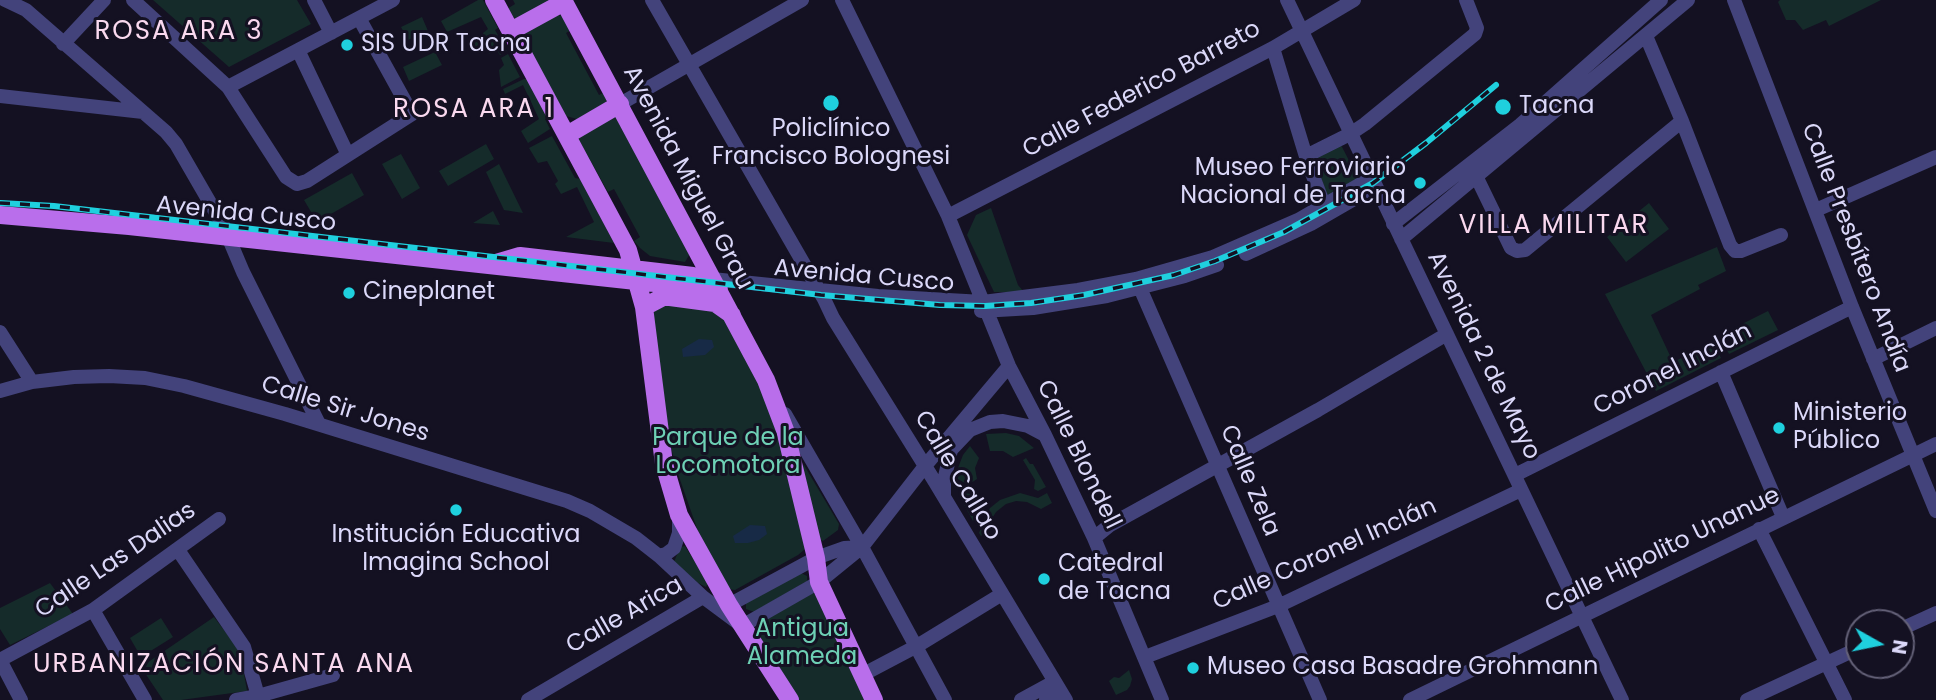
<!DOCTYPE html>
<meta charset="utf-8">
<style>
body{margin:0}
#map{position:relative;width:1936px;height:700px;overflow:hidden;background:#141122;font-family:Poppins,sans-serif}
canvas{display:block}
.north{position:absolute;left:1845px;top:609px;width:70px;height:70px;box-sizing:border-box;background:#141122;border:2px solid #646178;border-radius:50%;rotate:99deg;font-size:19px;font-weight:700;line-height:28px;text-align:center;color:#dbd8f9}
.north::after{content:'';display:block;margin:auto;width:24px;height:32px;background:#1fd0de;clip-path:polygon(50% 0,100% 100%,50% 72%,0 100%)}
</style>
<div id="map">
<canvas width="1936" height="700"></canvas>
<div class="north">N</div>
</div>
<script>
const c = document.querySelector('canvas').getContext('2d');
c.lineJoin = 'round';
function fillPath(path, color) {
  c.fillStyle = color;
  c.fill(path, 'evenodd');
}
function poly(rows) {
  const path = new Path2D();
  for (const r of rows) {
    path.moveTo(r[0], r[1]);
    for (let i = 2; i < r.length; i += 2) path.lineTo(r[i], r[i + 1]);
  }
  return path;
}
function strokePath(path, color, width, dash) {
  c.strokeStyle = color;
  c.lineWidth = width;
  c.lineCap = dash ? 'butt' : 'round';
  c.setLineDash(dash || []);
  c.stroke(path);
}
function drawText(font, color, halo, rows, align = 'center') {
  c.font = font + ' Poppins,sans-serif';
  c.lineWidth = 6;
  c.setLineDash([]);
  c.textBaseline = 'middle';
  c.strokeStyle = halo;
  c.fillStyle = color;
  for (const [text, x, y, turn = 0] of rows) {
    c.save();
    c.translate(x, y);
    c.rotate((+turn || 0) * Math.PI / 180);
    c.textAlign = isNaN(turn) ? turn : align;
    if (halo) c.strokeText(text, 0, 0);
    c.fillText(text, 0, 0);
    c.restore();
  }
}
const green = poly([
 [153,0,297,0,311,24,229,67],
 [478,0,483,0,498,28,495,30,507,51,500,55,497,51,489,54,484,44,473,47,473,43,484,37,483,33,488,29,481,17,447,32,441,21],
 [513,0,548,0,546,4,520,20,513,17,507,9,515,4],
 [1780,0,1881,0,1829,26,1826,20,1803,30,1795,20,1786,20,1778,2],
 [556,15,564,16,571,30,566,33,599,95,605,92,607,99,606,102,577,119,566,116,525,41,525,32],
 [422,17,428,31,408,40,401,27],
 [435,52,442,65,409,81,403,67],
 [508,54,520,77,501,87,499,70,504,65,501,58],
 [524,79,529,79,549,117,545,119,550,129,528,143,521,131,539,119,523,85,505,94,503,89],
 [617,115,691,252,685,262,650,256,640,248,634,241,640,237,614,189,608,192,579,140,580,135],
 [552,136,575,178,580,179,614,243,566,237,594,222,577,187,561,194,555,184,558,181,547,161,538,163,529,148],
 [486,144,494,159,448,186,439,171],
 [1341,145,1358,178,1328,197,1314,159],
 [401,154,420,188,402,199,382,164],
 [499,164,523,213,504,210,486,172],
 [352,173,364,195,317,222,304,200],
 [1649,203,1669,229,1626,262,1607,237],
 [991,208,1018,285,1024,292,994,292,967,235,976,215],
 [493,211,500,225,473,223],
 [1717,247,1726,271,1698,285,1700,289,1651,315,1673,362,1713,343,1721,358,1656,391,1605,294],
 [657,304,720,310,771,407,806,543,805,549,798,555,735,590,728,589,701,540,677,471,667,431,653,315],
 [1768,311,1778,330,1729,354,1725,346,1737,339,1732,329],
 [1006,433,1019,436,1034,448,1013,457,1003,451,990,451,986,434],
 [970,446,979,458,975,468,977,479,968,485,958,479,956,473,963,455],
 [1026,458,1030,464,1033,464,1046,487,1038,491,1034,489,1035,480,1023,460],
 [804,465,839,524,838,530,823,541,817,539,801,466],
 [964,493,971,494,980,514,973,521,963,503,961,494],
 [1020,493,1038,498,1047,493,1052,503,1041,509,1027,502,1016,501,1006,504,996,512,991,520,987,535,985,533,981,536,979,533,985,517,990,508,1000,500],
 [685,546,708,583,706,587,698,583,674,562,680,547],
 [801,573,807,576,807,581,754,612,746,609,746,603],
 [50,583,73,614,10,645,0,629,0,608],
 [810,591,816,595,867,700,796,700,755,632,756,625],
 [214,617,240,651,247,691,181,700,163,700,141,667],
 [161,618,173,637,141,657,130,638],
 [1129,670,1132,679,1130,686,1127,690,1116,695,1109,681,1114,677,1119,678]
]);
const water = poly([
 [699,339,712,340,714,347,705,355,683,357,682,349],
 [750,525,765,526,767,534,759,540,748,543,735,543,733,536]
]);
const minor = poly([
 [5,0,26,10,166,132,176,144,224,227,243,272,319,424],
 [133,0,228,87,286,177,297,184,307,181,412,114,359,18],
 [314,0,331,33],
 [652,0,824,299,833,318,935,482,1066,700],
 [842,0,948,216,1009,366,1045,435,1094,538,1162,700],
 [1287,0,1622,700],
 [1734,0,1852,307,1936,511],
 [63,44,104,0],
 [1273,48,1307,160,1327,213],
 [298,50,348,155],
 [228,87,393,0],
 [0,96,143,112],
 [620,104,802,0],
 [1682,121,1730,245,1735,251,1741,251,1781,235],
 [1306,156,1350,134,1365,124,1475,34,1477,28,1466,0],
 [1477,178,1511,248,1517,251,1525,250,1682,121,1646,36],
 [1816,210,1936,157],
 [948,216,1273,48,1354,0],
 [1393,224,1520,125,1661,0],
 [1401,239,1688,0],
 [1246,254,1311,224,1375,187],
 [712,279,878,296,983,302,1078,290,1136,279,1213,257,1298,220,1371,178],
 [1137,281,1320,700],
 [981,311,1033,308,1107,296,1185,276,1217,265],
 [0,332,32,382],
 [1873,359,1936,328],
 [1721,372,1783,517],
 [0,391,32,382,74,377,109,376,145,378,184,386,285,414,567,501,590,511,636,538,659,556,703,597,742,626,819,582,862,547,925,466,1009,366],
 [785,414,862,547,945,700],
 [1515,475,1852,307],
 [944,495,944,481,951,450,970,430,990,422,1003,421,1028,426,1045,435],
 [1759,529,1845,700],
 [1094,538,1110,525,1318,410,1447,334],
 [178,550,244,647,258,696],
 [659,556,666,554,674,548,679,533,679,515],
 [720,603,729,605,816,558,844,548,862,547],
 [93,610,145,700],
 [1901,629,1936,613],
 [1145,657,1278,606,1521,490],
 [0,660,93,610,219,519],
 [0,660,21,700],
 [862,675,917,646,1002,594],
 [236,700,258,696,333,675],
 [528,700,703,597],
 [1021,700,1054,682],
 [1046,700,1061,692],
 [1410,700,1936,444],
 [1747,700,1859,648]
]);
const major = poly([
 [494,0,628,250,644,307,664,464,679,515,729,605,790,700],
 [563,0,766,380,785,430,816,558,819,582,874,700],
 [511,31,564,2],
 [567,135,620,104],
 [0,215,129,226,719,290],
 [493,264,520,256,693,276],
 [644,307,663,297,670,297,715,303,732,315]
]);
const rail = poly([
 [0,203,54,206,821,295,940,305,985,306,1031,303,1084,295,1174,275,1215,261,1284,232,1373,183,1426,143,1496,85]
]);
const markers = [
 [347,45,7,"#1fd0de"],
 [831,103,9,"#1fd0de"],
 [1503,107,9,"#1fd0de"],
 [1420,183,7,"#1fd0de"],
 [349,293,7,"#1fd0de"],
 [1779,428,7,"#1fd0de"],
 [456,510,7,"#1fd0de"],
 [1044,579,7,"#1fd0de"],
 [1193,668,7,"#1fd0de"]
];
const poiNames = [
 ["SIS UDR Tacna",361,45],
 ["Tacna",1519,107],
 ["Policlínico",831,130,"center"],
 ["Francisco Bolognesi",831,158,"center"],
 ["Museo Ferroviario",1406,169,"right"],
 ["Nacional de Tacna",1406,197,"right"],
 ["Cineplanet",363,293],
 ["Ministerio",1793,414],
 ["Público",1793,442],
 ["Institución Educativa",456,536,"center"],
 ["Imagina School",456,564,"center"],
 ["Catedral",1058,565],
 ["de Tacna",1058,593],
 ["Museo Casa Basadre Grohmann",1207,668]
];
const streetNames = [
 ["Calle Federico Barreto",1142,90,-28],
 ["Avenida Miguel Grau",687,178,62],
 ["Avenida Cusco",246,215,6],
 ["Calle Presbítero Andía",1855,248,69],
 ["Avenida Cusco",864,277,5],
 ["Avenida 2 de Mayo",1483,356,64],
 ["Coronel Inclán",1673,370,-27],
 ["Calle Sir Jones",345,410,17],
 ["Calle Blondell",1078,455,64],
 ["Calle Callao",957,476,59],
 ["Calle Zela",1249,481,67],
 ["Calle Hipolito Unanue",1663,551,-26],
 ["Calle Coronel Inclán",1325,555,-24],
 ["Calle Las Dalias",116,561,-34],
 ["Calle Arica",625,616,-30]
];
const parkNames = [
 ["Parque de la",728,439],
 ["Locomotora",728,467],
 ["Antigua",802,630],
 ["Alameda",802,658]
];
const neighbourhoodNames = [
 ["ROSA ARA 3",179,32],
 ["ROSA ARA 1",474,110],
 ["VILLA MILITAR",1554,226],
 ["URBANIZACIÓN SANTA ANA",224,665]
];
fillPath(green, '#152b2a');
fillPath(water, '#172a46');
strokePath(minor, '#43437b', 14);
strokePath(major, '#b96eeb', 18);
strokePath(rail, '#1fd0de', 6);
strokePath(rail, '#141122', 3.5, [10]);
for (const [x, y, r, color] of markers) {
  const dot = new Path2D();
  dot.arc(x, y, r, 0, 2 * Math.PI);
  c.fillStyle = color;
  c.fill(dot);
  strokePath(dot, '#141122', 2.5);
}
drawText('24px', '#dbd8f9', '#141122', poiNames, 'left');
drawText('24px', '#dbd8f9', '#141122', streetNames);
drawText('24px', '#6ed0b5', '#141122', parkNames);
c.letterSpacing = '2px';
drawText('26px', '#fad9ef', '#141122', neighbourhoodNames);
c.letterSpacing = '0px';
</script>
